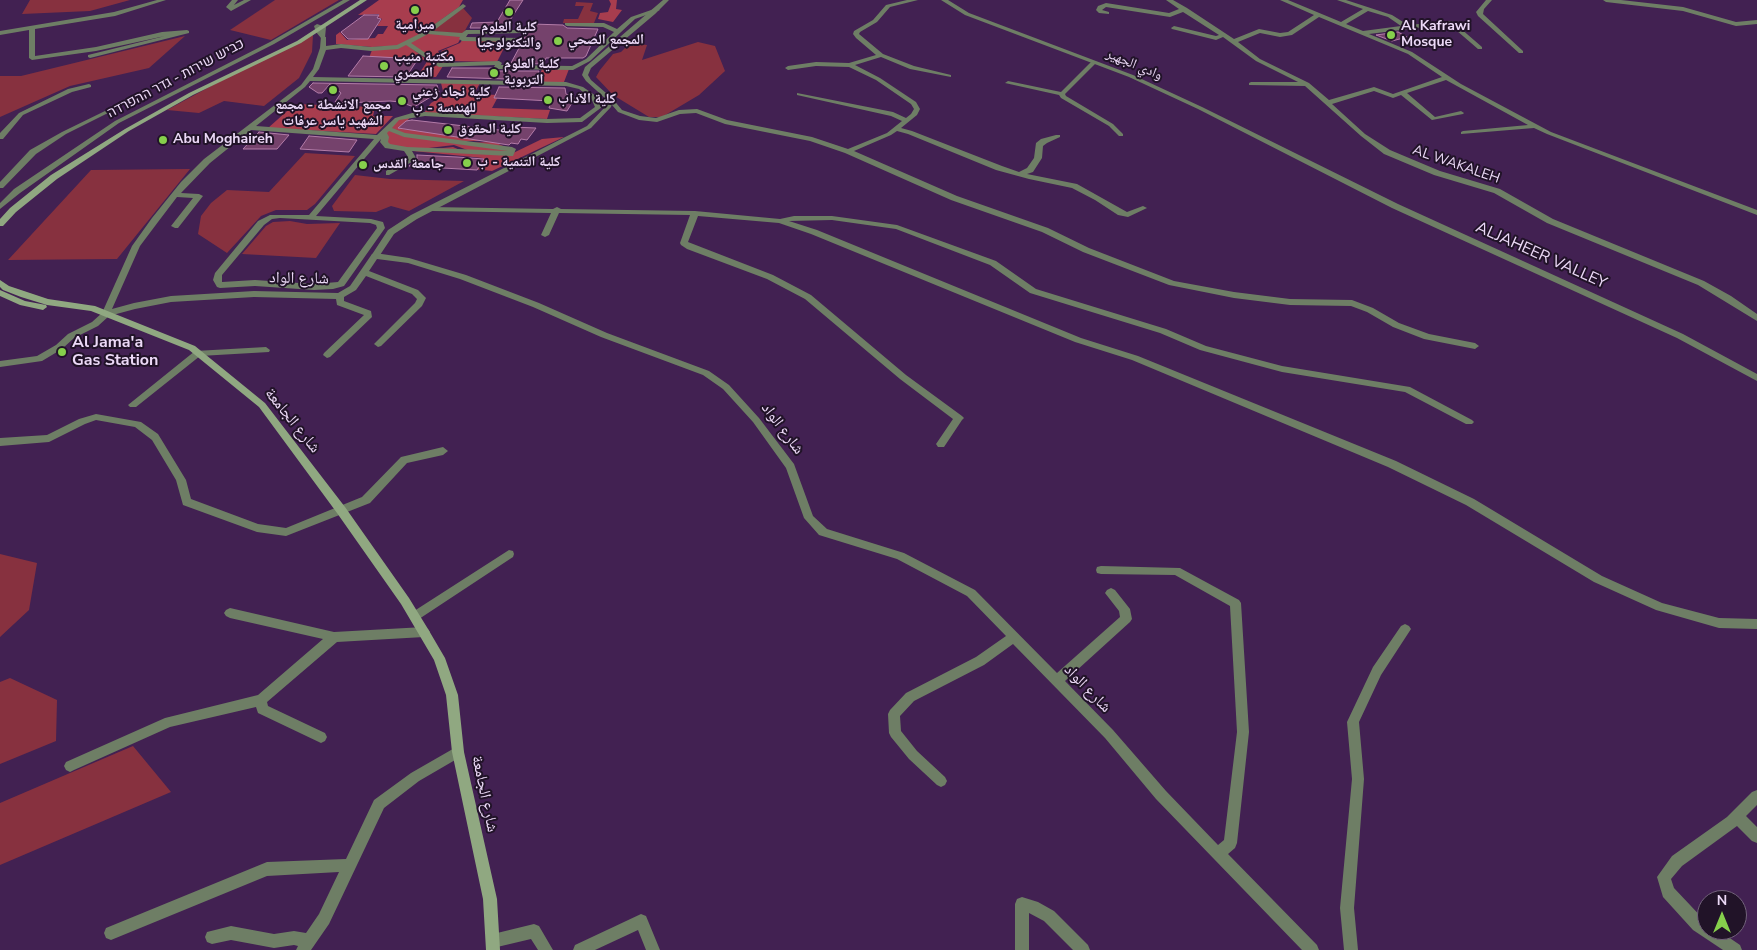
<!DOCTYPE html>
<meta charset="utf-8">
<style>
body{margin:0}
#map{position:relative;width:1757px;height:950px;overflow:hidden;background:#422152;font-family:"Nunito Sans",sans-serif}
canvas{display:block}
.north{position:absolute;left:1697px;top:890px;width:50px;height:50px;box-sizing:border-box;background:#211328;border:1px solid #72627b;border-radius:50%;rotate:0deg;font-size:14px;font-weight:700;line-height:20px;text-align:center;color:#ecd9f7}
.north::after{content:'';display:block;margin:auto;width:18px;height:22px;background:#86cf4c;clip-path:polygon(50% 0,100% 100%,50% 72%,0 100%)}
</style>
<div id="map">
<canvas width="1757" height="950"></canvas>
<div class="north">N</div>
</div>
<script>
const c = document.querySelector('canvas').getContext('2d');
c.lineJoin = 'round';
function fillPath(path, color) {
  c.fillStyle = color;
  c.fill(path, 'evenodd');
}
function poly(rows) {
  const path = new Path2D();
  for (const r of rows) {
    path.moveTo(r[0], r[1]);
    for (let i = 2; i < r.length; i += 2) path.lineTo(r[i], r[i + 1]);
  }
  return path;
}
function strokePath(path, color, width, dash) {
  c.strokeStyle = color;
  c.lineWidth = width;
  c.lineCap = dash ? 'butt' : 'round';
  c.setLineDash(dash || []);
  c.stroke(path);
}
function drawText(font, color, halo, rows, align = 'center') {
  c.font = font + ' "Nunito Sans","Noto Naskh Arabic",Heebo,sans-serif';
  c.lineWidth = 4;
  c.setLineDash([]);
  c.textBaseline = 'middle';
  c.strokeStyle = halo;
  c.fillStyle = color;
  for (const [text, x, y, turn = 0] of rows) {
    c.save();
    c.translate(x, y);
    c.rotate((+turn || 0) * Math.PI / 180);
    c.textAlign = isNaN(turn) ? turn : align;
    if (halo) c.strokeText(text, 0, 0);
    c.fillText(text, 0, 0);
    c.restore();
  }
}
const green = poly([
 [30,0,130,0,90,11,22,14],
 [275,0,339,0,271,40,230,30],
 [576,2,593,3,590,11,598,13,594,23,563,23,564,19,578,19,584,6,575,6],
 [463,8,472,18,463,34,431,31],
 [313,35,312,52,299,78,264,106,224,101,199,113,167,110,235,73],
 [185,36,149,68,70,86,0,117,0,76,21,76],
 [698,42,715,46,725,71,699,95,662,117,649,117,613,95,596,77,600,70,613,54,621,52,630,43,647,45,642,60],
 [305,153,355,156,315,204,307,210,276,210,261,216,227,253,198,234,201,216,211,203,227,190,269,192],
 [190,169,117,259,8,260,91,170],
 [355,175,390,179,464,181,409,211,391,206,376,212,334,211,332,206],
 [290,221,307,224,340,223,316,258,242,254,266,226,273,222],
 [0,554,37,563,29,610,0,637],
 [10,678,57,700,56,741,0,764,0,682],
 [133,746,171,792,0,865,0,803]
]);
const forest = poly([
 [379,0,463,0,459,7,424,32,397,46,372,47,336,44,336,35,340,32,347,40,375,38,378,34,383,34,388,26,377,26,382,19,378,17,379,14,358,15],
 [609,0,617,0,616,9,622,10,613,22,598,19,600,13,608,12,611,4],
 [427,33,462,36,458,43,438,51,444,61,444,64,440,64,408,42],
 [463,39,508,40,497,62,448,61,441,51,460,43],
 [406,44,427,60,369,58,372,50],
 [428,60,437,66,443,66,436,77,417,77],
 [542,69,569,69,564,82,537,82],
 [441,83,480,83,474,94,499,95,492,108,550,110,547,119,424,113,431,103,444,95],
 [295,104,375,107,373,116,393,116,376,134,268,128],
 [411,116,401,129,500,136,494,141,459,141,405,134,389,128,398,119],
 [387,129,403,136,458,143,494,142,510,149,508,153,470,151,454,145,412,150,389,145,384,133],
 [564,137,492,171,474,169,483,158,413,151,453,147,467,153,509,155,542,139]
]);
const building = poly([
 [510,0,523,0,505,28,470,28,472,23,497,22,510,0],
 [364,15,379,15,377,18,381,19,368,39,348,39,341,32,364,15],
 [532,24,563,25,567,28,598,29,586,56,583,58,546,58,543,64,511,63,532,24],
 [1398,32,1407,37,1392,41,1376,35,1398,32],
 [363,56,418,59,406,77,348,76,363,56],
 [452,68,492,68,497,71,539,71,535,80,447,77,452,68],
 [313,83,437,85,439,92,414,107,400,102,390,101,344,103,335,102,341,93,330,84,322,93,318,93,309,87,313,83],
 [499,87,565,88,566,94,575,98,567,111,549,108,551,101,494,98,499,87],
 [412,120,508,131,512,127,536,128,527,140,521,139,518,144,511,143,509,145,398,128,406,121,412,120],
 [259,132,289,135,277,149,243,149,259,132],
 [309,136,357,140,349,152,300,149,309,136],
 [417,155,457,157,484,159,477,170,409,166,417,161,417,155]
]);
const minor = poly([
 [157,0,166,0,115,16,35,29,35,56,96,47,162,32,187,30,189,31,189,33,90,58,88,57,88,55,165,36,96,51,32,60,29,58,29,30,0,35,0,31,114,12,157,0],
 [232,0,238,0,234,5,244,0,251,0,231,11,226,7,232,0],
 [343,0,350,0,274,44,119,123,20,193,0,209,0,203,14,189,115,121,270,42,343,0],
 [907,0,918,0,890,7,877,22,860,32,859,34,883,54,914,66,951,75,951,77,910,69,881,57,855,65,880,78,916,102,920,109,917,115,901,128,912,131,1002,166,1019,172,1027,168,1034,158,1036,143,1041,139,1056,135,1060,135,1060,137,1047,143,1043,146,1042,158,1033,172,1027,174,1077,184,1127,212,1143,206,1147,208,1128,217,1118,215,1095,200,1072,188,1029,179,996,170,908,134,897,131,891,135,854,151,957,196,1048,228,1089,248,1174,281,1234,292,1290,299,1352,300,1373,308,1399,323,1429,334,1475,343,1479,346,1475,349,1424,339,1393,327,1367,312,1351,306,1290,305,1234,298,1169,285,1083,252,1042,232,951,200,845,153,810,141,725,124,696,113,680,114,657,122,639,120,618,112,607,99,612,98,622,110,640,116,656,118,679,110,697,109,727,120,812,137,848,149,887,133,902,121,891,116,797,95,797,93,893,112,906,118,911,114,914,109,911,104,876,80,849,67,816,66,788,70,785,68,788,66,816,62,849,63,876,55,856,38,853,34,854,31,873,20,886,5,907,0],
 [1166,0,1173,0,1187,8,1234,39,1259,29,1280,33,1288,32,1314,15,1280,0,1288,0,1341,22,1363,9,1337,0,1346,0,1392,15,1408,25,1452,21,1482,47,1482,49,1478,49,1449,24,1369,34,1412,52,1461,84,1551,132,1757,210,1757,215,1547,134,1534,128,1461,134,1461,132,1463,131,1528,125,1446,80,1407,93,1435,117,1461,111,1464,113,1463,114,1432,120,1401,95,1393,98,1374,91,1332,104,1365,134,1390,150,1440,171,1500,189,1553,219,1704,281,1731,296,1757,314,1757,321,1698,285,1547,223,1494,193,1434,175,1384,154,1361,136,1305,86,1249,85,1249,83,1251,82,1298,82,1256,61,1223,37,1216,40,1172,29,1171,28,1174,26,1216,36,1219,35,1183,12,1170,17,1106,7,1102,10,1109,12,1109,14,1099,13,1096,10,1098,6,1106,3,1169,13,1179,9,1166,0],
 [1368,11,1388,17,1401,26,1363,31,1346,24,1368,11],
 [1319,17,1408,54,1442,77,1393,94,1374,87,1329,100,1309,83,1260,59,1238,42,1260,33,1280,37,1292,35,1319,17],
 [1486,0,1492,0,1484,9,1483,14,1523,51,1523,53,1519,53,1478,16,1476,12,1486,0],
 [1603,0,1621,0,1683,7,1736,22,1757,20,1757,24,1736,26,1683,11,1606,2,1603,0],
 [463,4,466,6,465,7,433,31,462,33,466,30,523,30,526,32,525,33,468,34,466,37,519,38,522,40,519,42,462,41,459,39,460,37,428,34,411,43,440,63,499,61,502,63,501,65,572,66,586,59,614,32,603,27,567,26,565,25,565,23,604,23,617,29,631,17,657,8,660,10,635,19,590,61,573,70,497,69,494,67,495,65,439,67,406,45,398,49,371,51,341,48,326,50,319,69,313,77,566,82,583,87,596,96,602,107,582,122,547,123,425,116,399,120,392,128,405,133,512,147,516,149,513,156,510,156,412,151,416,158,415,160,389,175,386,175,386,171,408,157,404,151,385,148,380,142,381,139,316,216,371,219,383,222,385,228,344,286,333,289,314,290,255,286,220,288,217,287,213,280,215,273,258,221,270,215,309,215,374,139,251,130,210,163,181,193,199,194,203,196,178,228,175,228,171,226,193,198,177,197,158,222,140,246,112,309,134,303,171,296,254,291,338,293,350,286,372,254,375,253,409,258,466,275,539,303,607,333,709,371,729,385,759,418,794,464,813,516,827,529,904,553,975,590,1057,673,1120,617,1119,611,1105,593,1107,590,1111,588,1115,590,1130,609,1132,619,1130,622,1065,681,1113,730,1166,791,1218,845,1224,840,1237,732,1230,606,1175,575,1101,574,1097,573,1096,570,1097,567,1101,566,1180,568,1239,600,1241,603,1249,732,1237,843,1235,848,1228,854,1317,945,1319,950,1302,950,1156,799,1105,738,1013,644,984,665,914,701,900,716,901,731,917,751,945,777,947,781,945,785,941,787,937,785,909,759,891,737,889,733,888,714,890,710,906,693,976,657,1006,636,967,596,897,559,819,535,804,518,786,468,753,422,723,389,703,375,601,337,533,307,460,279,408,263,377,259,369,271,418,290,426,298,422,306,381,346,378,347,374,344,415,303,417,299,412,294,366,276,356,290,344,297,344,301,371,311,372,317,330,357,327,358,323,355,324,353,364,315,337,305,336,299,254,297,171,302,135,309,109,316,98,326,74,338,62,349,42,361,0,367,0,361,37,356,56,345,68,334,92,322,102,313,132,246,152,218,181,182,204,159,301,85,313,69,320,48,321,36,326,37,326,46,341,44,371,47,397,45,425,31,463,4],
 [310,81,566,86,579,89,591,98,595,107,580,118,547,119,425,112,412,113,395,118,377,135,256,126,305,87,310,81],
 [389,131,404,137,508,151,407,147,390,144,388,142,389,137,387,133,389,131],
 [280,218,370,223,376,225,377,228,338,282,314,284,255,280,222,282,222,275,264,225,272,219,280,218],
 [1092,61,1097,62,1065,94,1066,96,1113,124,1123,134,1123,136,1119,136,1109,126,1061,98,1059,95,1005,83,1008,81,1061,92,1092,61],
 [89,84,91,85,91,87,72,92,23,115,3,139,0,139,0,133,19,113,68,89,89,84],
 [105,111,110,112,66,134,36,154,3,188,0,188,0,182,30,150,62,132,105,111],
 [430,207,553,209,557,207,561,209,695,211,780,219,794,216,832,216,897,225,996,261,1036,289,1166,329,1206,346,1282,366,1410,387,1472,420,1474,422,1472,424,1466,424,1405,392,1282,372,1200,350,1160,333,1030,293,990,265,896,229,832,220,789,221,817,230,1081,338,1138,356,1396,461,1474,499,1602,576,1662,603,1719,618,1757,619,1757,629,1719,628,1656,610,1594,582,1466,505,1388,467,1132,360,1075,342,811,234,779,223,698,216,688,242,773,275,811,295,906,375,962,416,964,418,962,420,944,447,938,447,936,444,953,419,900,379,805,299,767,279,687,249,681,245,680,243,690,215,559,213,549,235,545,237,541,235,551,213,433,211,430,211,430,207],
 [266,347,270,350,269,352,200,356,136,407,130,407,128,405,195,351,266,347],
 [96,414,141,422,158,434,186,480,191,499,258,524,286,528,362,497,401,457,443,447,448,451,443,455,407,463,370,503,286,536,257,532,183,505,176,480,152,440,135,427,96,420,85,424,49,442,0,446,0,438,47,435,79,419,96,414],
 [509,550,513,551,514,554,513,557,419,619,415,621,411,619,409,616,411,613,509,550],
 [230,608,334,632,424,627,428,629,430,632,428,635,424,637,337,642,267,702,268,706,325,733,327,737,325,741,321,743,258,713,256,707,170,727,74,770,70,772,66,770,64,766,66,762,165,718,258,695,323,639,230,618,226,616,224,613,226,610,230,608],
 [1405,624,1409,626,1411,629,1381,675,1359,722,1364,779,1354,908,1358,950,1344,950,1340,908,1352,779,1347,722,1373,667,1401,626,1405,624],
 [458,746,462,748,464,752,462,756,419,781,384,808,329,924,311,950,296,950,298,946,294,945,274,948,231,940,212,944,207,942,205,937,207,932,231,926,274,934,294,931,306,933,319,914,339,872,267,876,111,940,106,938,104,933,106,928,267,862,346,859,374,800,411,773,458,746],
 [1757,790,1757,805,1746,816,1757,827,1757,843,1752,841,1737,826,1682,866,1671,879,1674,888,1707,923,1707,930,1718,930,1740,945,1742,950,1723,950,1693,930,1663,897,1657,877,1672,856,1727,817,1752,792,1757,790],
 [1022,897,1038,902,1054,911,1088,945,1090,950,1073,950,1044,921,1029,913,1029,950,1015,950,1015,904,1017,899,1022,897],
 [641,914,646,916,660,950,646,950,638,930,595,950,573,950,575,945,641,914],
 [534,924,539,926,553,950,538,950,531,939,493,948,488,946,486,941,488,936,493,934,534,924]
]);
const tertiary = poly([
 [663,0,669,0,655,14,591,68,588,75,591,80,613,99,611,107,591,128,417,219,394,234,378,258,372,258,371,256,388,230,411,215,587,126,606,106,607,100,586,81,582,75,585,67,663,0],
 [941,0,948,0,969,13,1133,75,1202,107,1398,204,1683,334,1757,374,1757,381,1677,338,1392,208,1198,109,1129,77,965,15,941,0],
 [317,24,326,27,325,38,321,38,316,32,314,26,317,24]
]);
const secondary = poly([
 [360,0,367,0,301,43,193,95,129,131,57,179,16,212,3,226,0,226,0,219,10,208,51,175,125,129,189,93,297,41,360,0],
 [0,280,9,286,48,299,95,306,195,346,265,403,345,507,409,598,428,629,445,658,458,695,464,752,497,899,500,950,486,950,483,899,452,752,446,695,434,660,401,604,337,513,259,407,189,350,91,311,47,305,21,297,3,290,0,287,0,280],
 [0,290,25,301,46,305,47,307,43,310,20,305,0,296,0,290]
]);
const markers = [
 [415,10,5,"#86cf4c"],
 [509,12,5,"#86cf4c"],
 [1391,35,5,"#86cf4c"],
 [558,41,5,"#86cf4c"],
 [384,66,5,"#86cf4c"],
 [494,73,5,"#86cf4c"],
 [333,90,5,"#86cf4c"],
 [548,100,5,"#86cf4c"],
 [402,101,5,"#86cf4c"],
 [448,130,5,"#86cf4c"],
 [163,140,5,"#86cf4c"],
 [467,163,5,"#86cf4c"],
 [363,165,5,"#86cf4c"],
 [62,352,5,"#86cf4c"]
];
const farPoinames = [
 ["ميرامية",415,26,"center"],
 ["Al Kafrawi",1401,27],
 ["Mosque",1401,43],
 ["كلية العلوم",509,28,"center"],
 ["والتكنولوجيا",509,44,"center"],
 ["المجمع الصحي",568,41],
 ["مكتبة منيب",394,58],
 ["المصري",394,74],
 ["كلية العلوم",504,65],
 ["التربوية",504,81],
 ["كلية نجاد زعني",412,93],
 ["للهندسة - ب",412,109],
 ["كلية الآداب",558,100],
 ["مجمع الانشطة - مجمع",333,106,"center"],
 ["الشهيد ياسر عرفات",333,122,"center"],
 ["كلية الحقوق",458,130],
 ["Abu Moghaireh",173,140],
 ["كلية التنمية - ب",477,163],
 ["جامعة القدس",373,165]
];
const farStreetnames = [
 ["وادي الجهير",1134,65,23],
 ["כביש שירות - גדר ההפרדה",176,79,-28],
 ["AL WAKALEH",1456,165,19]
];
const streetNames = [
 ["ALJAHEER VALLEY",1541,256,24],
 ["شارع الواد",299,279,1],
 ["شارع الجامعة",292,421,51],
 ["شارع الواد",782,429,53],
 ["شارع الواد",1087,689,46],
 ["شارع الجامعة",484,794,78]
];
const poiNames = [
 ["Al Jama'a",72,343],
 ["Gas Station",72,361]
];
fillPath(green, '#87313f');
fillPath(forest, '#a83d4e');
fillPath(building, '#75426c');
strokePath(building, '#b37ca8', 1);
fillPath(minor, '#6e7e65');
fillPath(tertiary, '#6e7e65');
fillPath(secondary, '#90a881');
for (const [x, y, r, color] of markers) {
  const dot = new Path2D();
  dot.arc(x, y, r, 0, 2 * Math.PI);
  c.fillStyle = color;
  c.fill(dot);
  strokePath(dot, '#211328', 2);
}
drawText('bold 14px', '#ecd9f7', '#211328', farPoinames, 'left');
drawText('14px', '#ecd9f7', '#211328', farStreetnames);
drawText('16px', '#ecd9f7', '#211328', streetNames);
drawText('bold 16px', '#ecd9f7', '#211328', poiNames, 'left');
</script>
